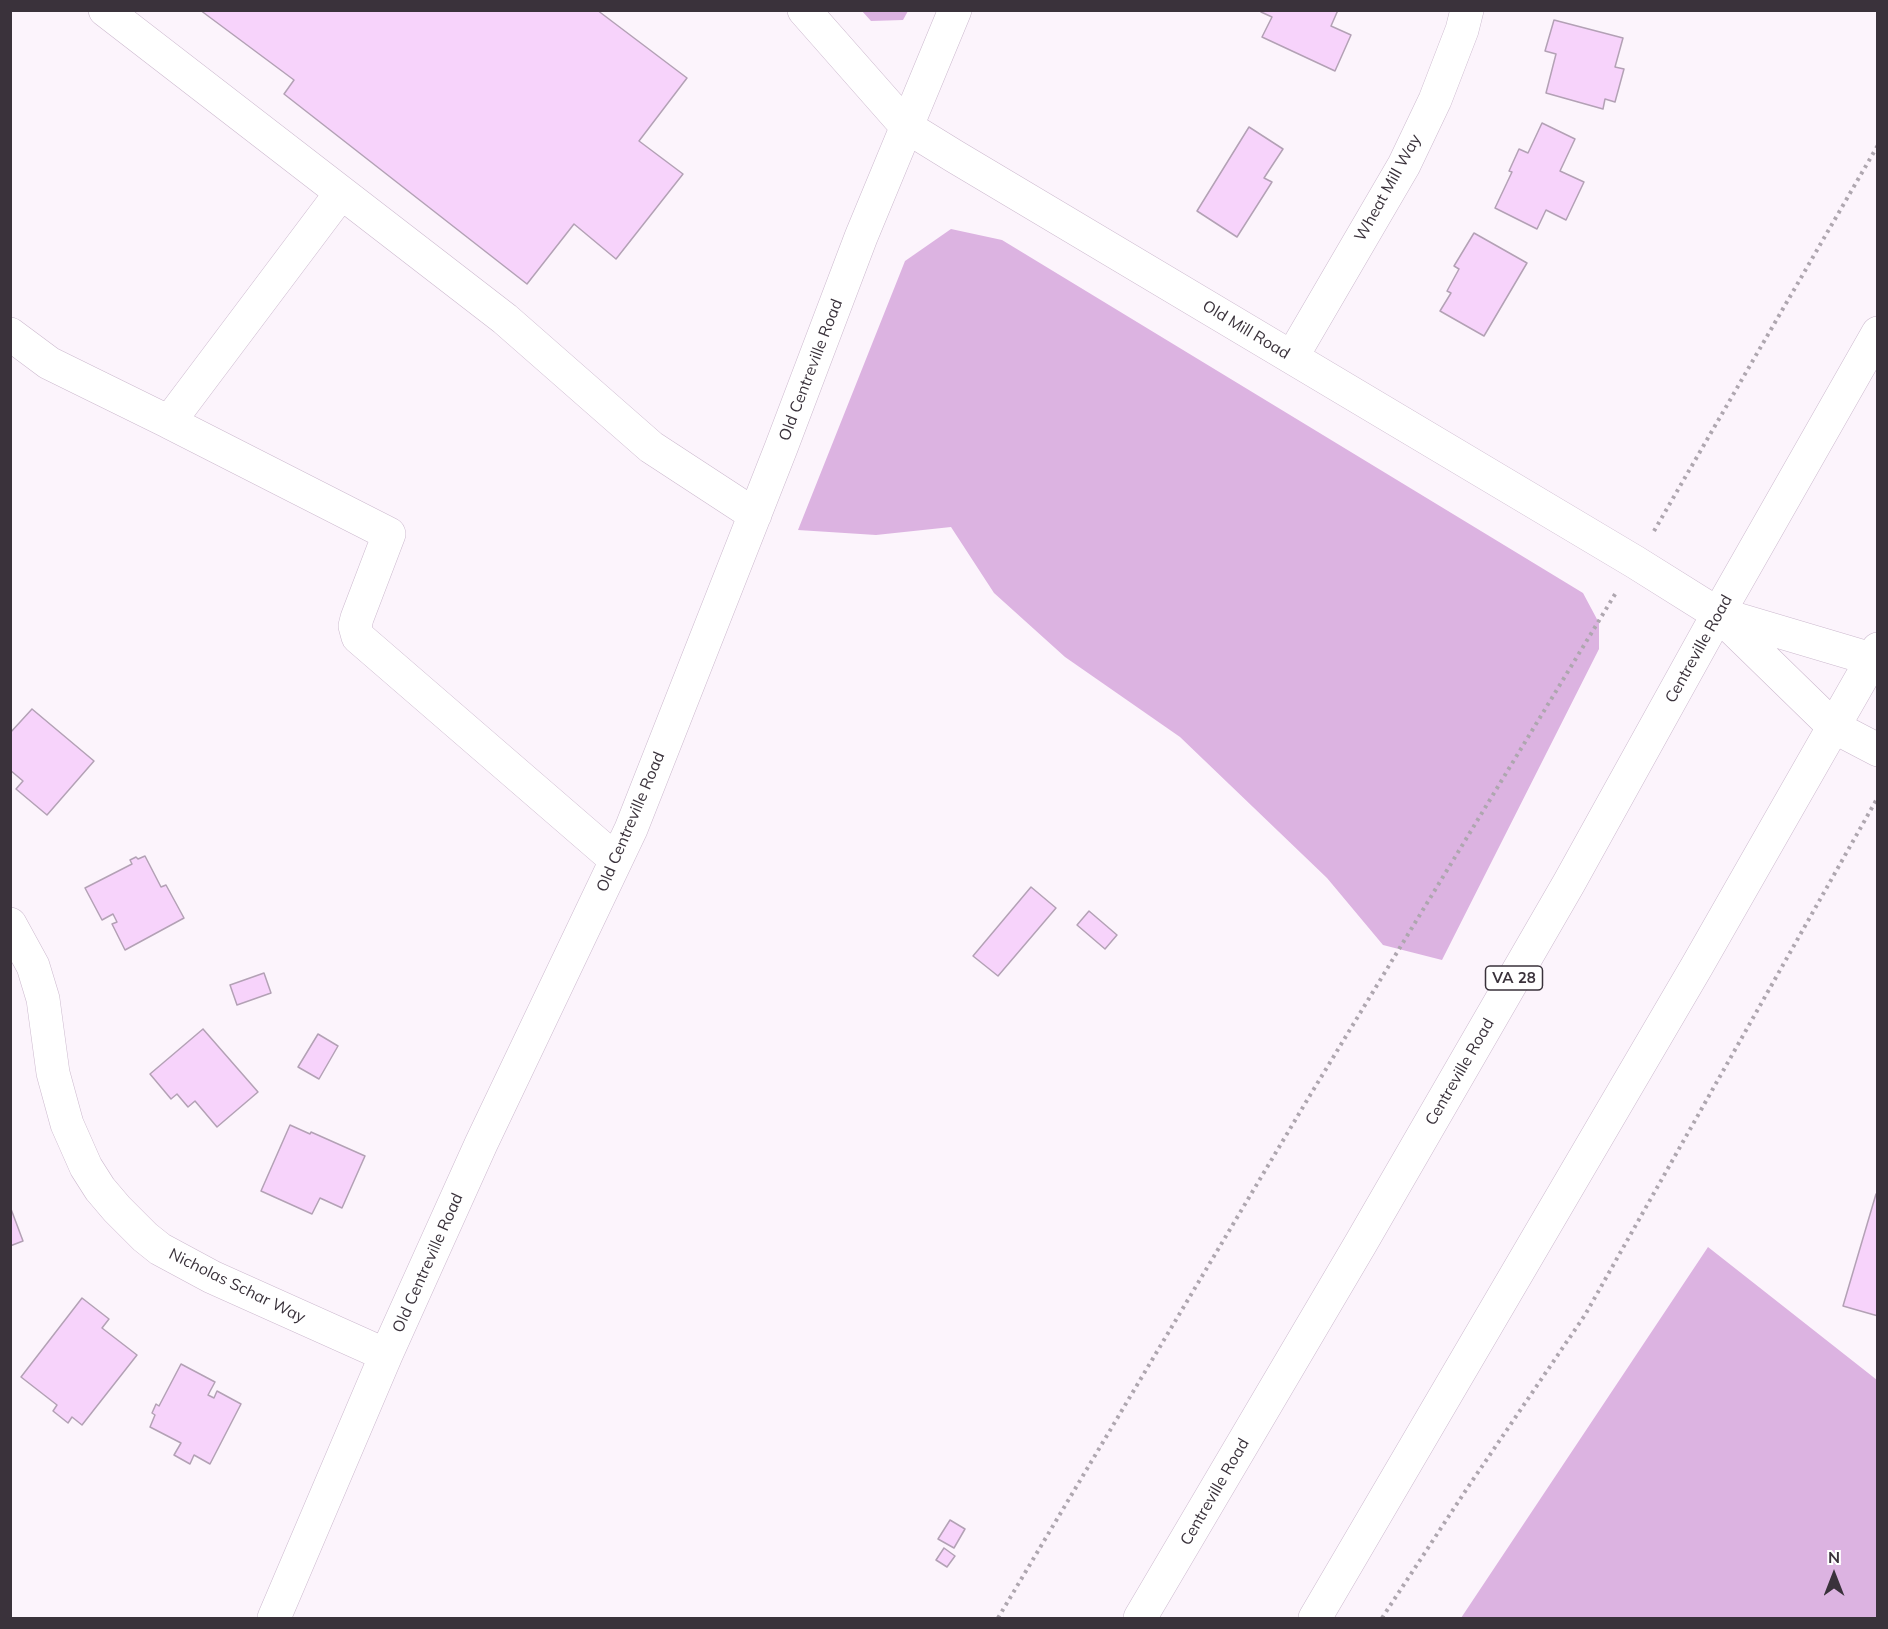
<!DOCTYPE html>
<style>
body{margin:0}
#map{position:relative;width:1888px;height:1629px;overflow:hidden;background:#fcf4fc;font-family:Mulish,sans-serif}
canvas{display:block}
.frame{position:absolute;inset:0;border:12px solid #3a323b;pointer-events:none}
.north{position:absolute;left:1804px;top:1545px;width:60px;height:60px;-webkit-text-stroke:4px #fff;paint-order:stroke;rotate:0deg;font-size:16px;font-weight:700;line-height:24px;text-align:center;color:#3a323b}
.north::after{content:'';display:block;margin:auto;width:21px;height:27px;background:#3a323b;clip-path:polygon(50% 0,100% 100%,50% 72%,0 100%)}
</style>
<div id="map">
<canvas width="1888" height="1629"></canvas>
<div class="frame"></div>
<div class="north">N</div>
</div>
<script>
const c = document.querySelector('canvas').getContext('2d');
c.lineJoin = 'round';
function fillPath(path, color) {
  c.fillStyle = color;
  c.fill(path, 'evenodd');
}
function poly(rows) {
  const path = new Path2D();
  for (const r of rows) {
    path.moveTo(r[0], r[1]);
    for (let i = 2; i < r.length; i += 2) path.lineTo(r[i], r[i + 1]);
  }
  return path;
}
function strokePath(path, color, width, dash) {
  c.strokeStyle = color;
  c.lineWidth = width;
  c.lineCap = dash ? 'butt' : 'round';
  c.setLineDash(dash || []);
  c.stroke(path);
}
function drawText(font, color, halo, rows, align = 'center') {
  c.font = font + ' Mulish,sans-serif';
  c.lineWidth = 4.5;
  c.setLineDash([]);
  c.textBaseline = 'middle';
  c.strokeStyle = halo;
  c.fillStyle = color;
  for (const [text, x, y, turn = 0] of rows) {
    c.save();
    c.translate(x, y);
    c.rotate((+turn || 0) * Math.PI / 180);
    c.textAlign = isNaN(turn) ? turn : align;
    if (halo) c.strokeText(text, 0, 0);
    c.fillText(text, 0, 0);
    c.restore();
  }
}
const green = poly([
 [862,11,908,11,903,20,871,21],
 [951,229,1002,240,1583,593,1599,623,1599,649,1442,960,1383,945,1327,878,1180,737,1065,657,994,593,951,527,876,535,798,530,905,261],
 [1708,1247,1877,1380,1877,1618,1461,1618]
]);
const building = poly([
 [200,10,597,10,687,78,639,141,683,174,616,259,574,224,527,284,284,94,294,80,200,10],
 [1261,10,1338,10,1331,26,1351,35,1335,71,1262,37,1272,17,1261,12,1261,10],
 [1554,20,1623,38,1615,67,1624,69,1615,102,1605,99,1603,109,1546,93,1556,54,1545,51,1554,20],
 [1542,123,1575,139,1560,171,1584,182,1566,220,1546,210,1537,229,1495,208,1512,172,1509,171,1519,149,1528,153,1542,123],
 [1249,127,1283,149,1264,178,1272,182,1237,237,1197,211,1249,127],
 [1474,233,1527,263,1484,336,1440,311,1451,293,1447,291,1459,269,1454,266,1474,233],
 [32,709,94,761,47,815,16,789,23,781,10,770,10,733,32,709],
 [145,856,161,887,166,885,184,918,125,950,112,924,117,922,113,914,102,920,85,888,132,864,130,860,136,857,138,859,145,856],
 [1031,887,1056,908,998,976,973,956,1031,887],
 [1089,911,1117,935,1105,949,1077,925,1089,911],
 [264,973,271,993,237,1005,230,985,264,973],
 [203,1029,258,1092,217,1127,195,1101,188,1107,177,1094,171,1099,150,1074,203,1029],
 [318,1034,338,1046,319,1079,298,1067,318,1034],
 [290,1125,310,1134,311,1132,365,1156,342,1208,320,1198,312,1214,261,1191,290,1125],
 [1876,1194,1878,1194,1878,1316,1843,1306,1876,1194],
 [11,1209,23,1241,10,1246,10,1209,11,1209],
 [82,1298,109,1319,102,1328,137,1355,82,1425,72,1417,68,1423,53,1411,57,1405,21,1377,82,1298],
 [181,1364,215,1382,208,1395,214,1398,217,1391,241,1404,210,1464,194,1455,190,1464,174,1455,181,1443,150,1427,155,1415,152,1413,156,1404,159,1406,181,1364],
 [950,1520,965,1529,954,1548,938,1539,950,1520],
 [944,1548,955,1556,947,1567,936,1560,944,1548]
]);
const path = poly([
 [1654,531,1878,145],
 [998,1618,1309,1097,1617,591],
 [1382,1618,1468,1487,1585,1315,1878,797]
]);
const minor = poly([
 [105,10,505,319,651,447,755,515],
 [804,10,907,127,954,156,1635,562,1718,614,1834,727,1878,750],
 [10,334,49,363,169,422,341,193],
 [1292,357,1404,165,1435,100,1462,30,1467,10],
 [169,422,389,534,357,618,355,626,358,637,616,860],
 [1723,615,1878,661],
 [10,924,33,966,43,999,53,1073,67,1124,86,1167,100,1189,117,1209,145,1237,160,1249,212,1277,386,1355],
 [274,1618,386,1355,481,1144,631,829,781,448,861,237,955,10]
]);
const highway = poly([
 [1140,1618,1361,1243,1569,883,1718,614,1878,333],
 [1315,1618,1697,966,1878,649]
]);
const shields = [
 [1514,978,57]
];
const shieldNames = [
 ["VA 28",1514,978]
];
const streetNames = [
 ["Wheat Mill Way",1388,188,-61],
 ["Old Mill Road",1246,330,31],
 ["Old Centreville Road",811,370,-69],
 ["Centreville Road",1699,649,-61],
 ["Old Centreville Road",631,822,-67],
 ["Centreville Road",1460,1072,-60],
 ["Old Centreville Road",428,1263,-66],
 ["Nicholas Schar Way",237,1286,26],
 ["Centreville Road",1215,1492,-60]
];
fillPath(green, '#dcb3e1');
fillPath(building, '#f7d3fb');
strokePath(building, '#b3a1b5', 1.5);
strokePath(minor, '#ccb9ce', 34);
strokePath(highway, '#ccb9ce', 34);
strokePath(path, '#aea6af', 4, [3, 4.5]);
strokePath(minor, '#fff', 33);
strokePath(highway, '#fff', 33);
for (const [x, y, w] of shields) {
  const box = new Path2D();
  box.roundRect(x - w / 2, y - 12, w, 24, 4.5);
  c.fillStyle = '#fff';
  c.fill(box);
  strokePath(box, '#3a323b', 1.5);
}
drawText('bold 15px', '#3a323b', null, shieldNames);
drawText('16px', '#3a323b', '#fff', streetNames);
</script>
